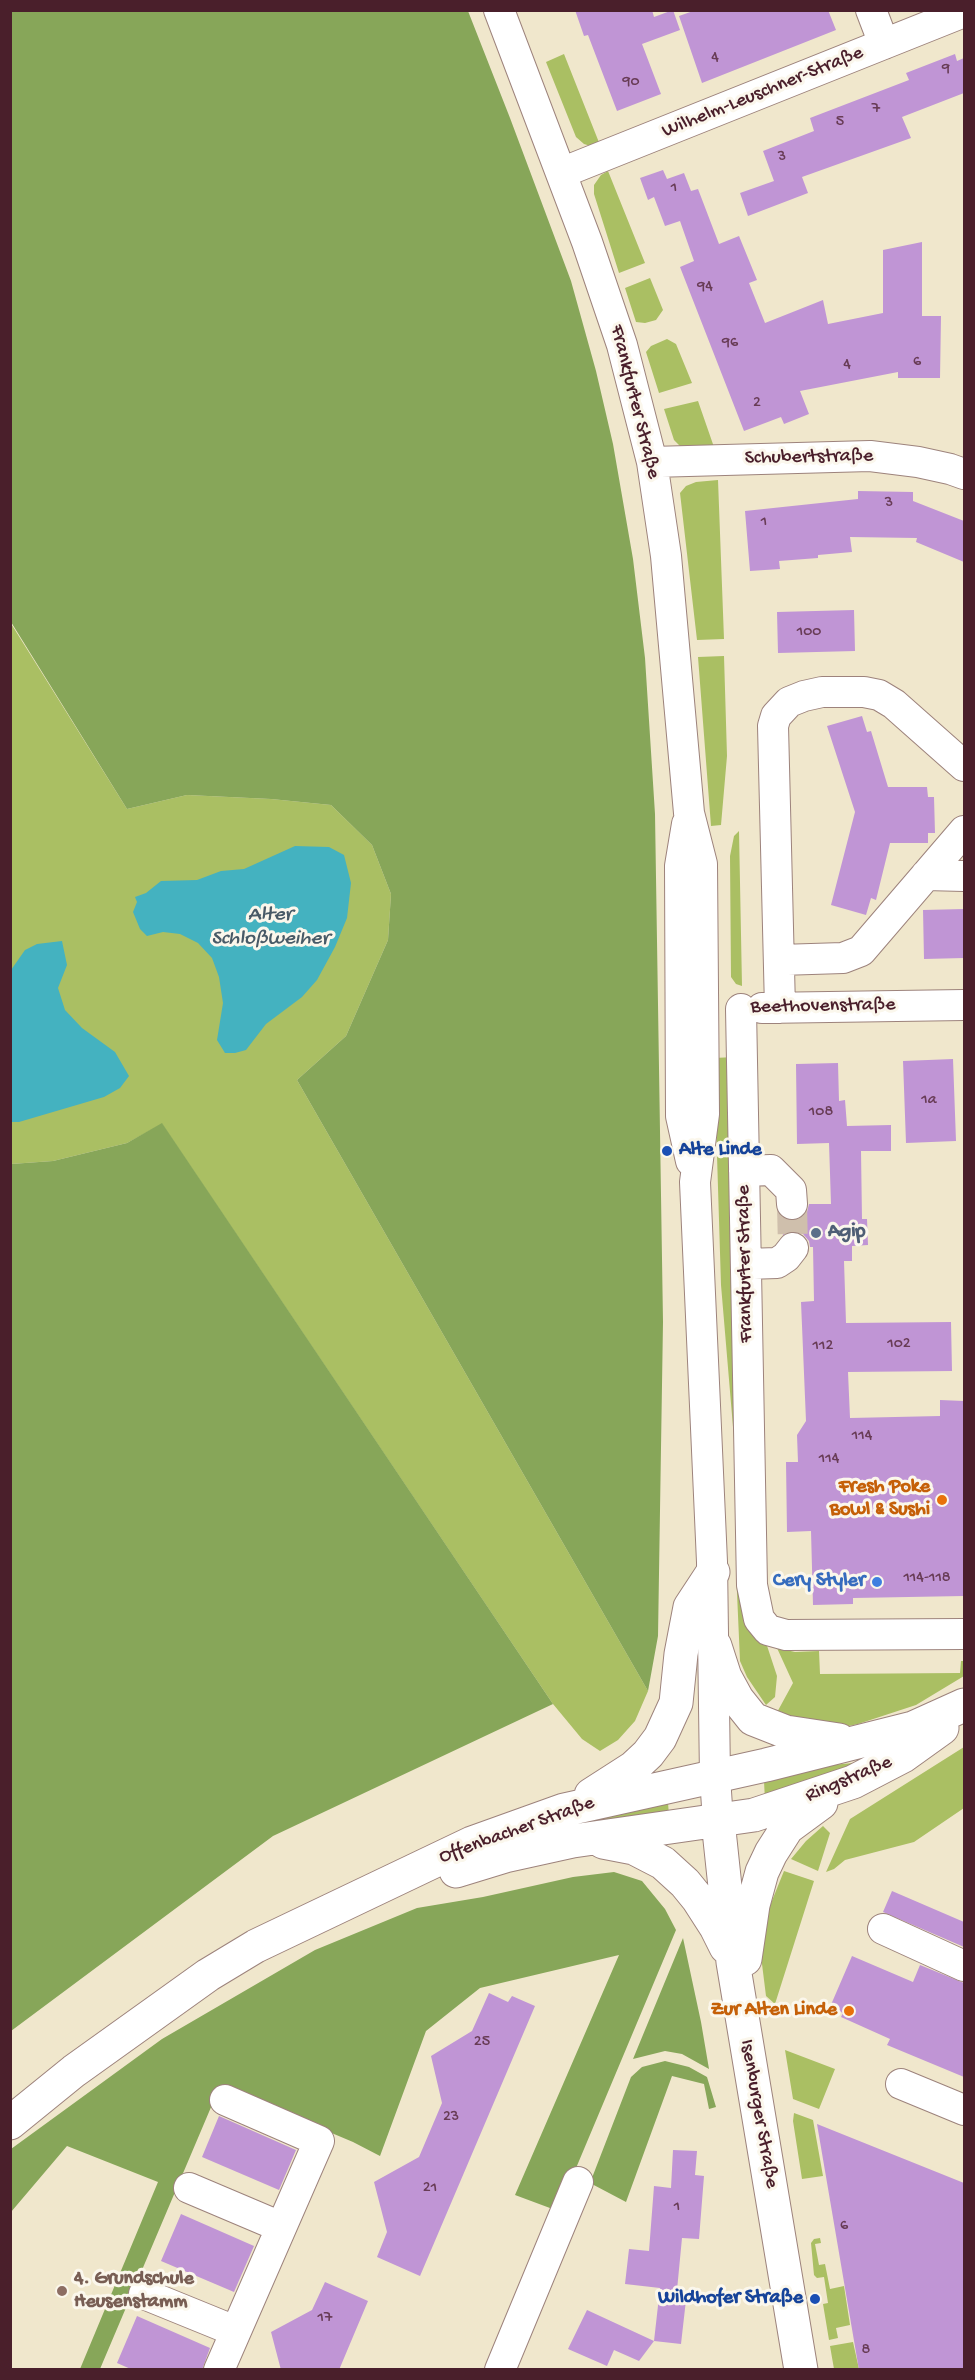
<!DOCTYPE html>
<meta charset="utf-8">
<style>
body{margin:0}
#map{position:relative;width:975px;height:2380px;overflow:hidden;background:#f0e7cc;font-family:"Gochi Hand",sans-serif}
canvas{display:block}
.frame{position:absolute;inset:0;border:12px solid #4a1f2b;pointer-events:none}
</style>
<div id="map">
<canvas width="975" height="2380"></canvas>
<div class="frame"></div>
</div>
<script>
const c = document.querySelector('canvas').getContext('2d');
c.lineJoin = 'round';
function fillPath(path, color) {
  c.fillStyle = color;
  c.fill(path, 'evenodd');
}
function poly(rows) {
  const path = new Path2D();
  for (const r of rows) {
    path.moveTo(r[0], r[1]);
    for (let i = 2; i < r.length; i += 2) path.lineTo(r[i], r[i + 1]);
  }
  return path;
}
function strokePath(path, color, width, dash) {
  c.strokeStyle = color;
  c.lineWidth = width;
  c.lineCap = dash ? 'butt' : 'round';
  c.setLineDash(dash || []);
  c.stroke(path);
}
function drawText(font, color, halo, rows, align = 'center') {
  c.font = font + ' "Gochi Hand",sans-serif';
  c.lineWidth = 6;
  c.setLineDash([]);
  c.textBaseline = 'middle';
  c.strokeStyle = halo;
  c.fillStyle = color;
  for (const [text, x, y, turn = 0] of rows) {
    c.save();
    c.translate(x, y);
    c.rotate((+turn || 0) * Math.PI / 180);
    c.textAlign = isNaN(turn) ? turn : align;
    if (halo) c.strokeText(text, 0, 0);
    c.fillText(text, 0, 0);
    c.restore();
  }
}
const green = poly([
 [564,54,600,145,594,147,584,144,576,137,546,62],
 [608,171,645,263,619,273,594,194,594,185,601,175],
 [650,278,663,310,656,320,645,323,636,322,625,288],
 [667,339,676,344,692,383,659,393,646,352,651,346],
 [698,401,715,450,684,450,674,440,664,409],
 [718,480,724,639,697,640,680,493,686,486,696,482],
 [10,622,127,809,187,795,271,799,331,805,372,845,391,894,388,940,346,1036,297,1080,648,1691,635,1721,618,1740,600,1751,582,1739,553,1704,162,1124,127,1143,53,1161,11,1164],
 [724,656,727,756,721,825,711,826,698,657],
 [739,831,742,986,736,984,731,977,730,856,734,836],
 [735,1057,739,1498,721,1285,714,1058],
 [738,1558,777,1676,775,1697,766,1705,747,1677,740,1661,736,1570],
 [777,1648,795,1652,819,1651,820,1674,960,1673,961,1661,964,1661,964,1676,916,1705,858,1724,816,1733,775,1716,793,1683],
 [964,1747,964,1808,914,1842,845,1860,834,1869,826,1872,850,1819],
 [863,1762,765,1801,764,1781,822,1766],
 [668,1803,669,1815,574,1828,572,1823],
 [823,1826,830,1833,818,1871,791,1859,806,1841],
 [784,1871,814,1881,775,2004,766,1996,761,1956,765,1918],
 [785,2050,835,2069,819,2109,793,2099],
 [794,2113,813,2120,823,2176,802,2179,793,2121],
 [820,2238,821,2243,815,2244,819,2265,825,2264,830,2289,844,2286,850,2325,836,2328,838,2338,829,2340,823,2304,828,2303,824,2277,817,2278,814,2275,811,2243,814,2239],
 [853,2342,859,2369,834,2369,830,2346]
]);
const forest = poly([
 [11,10,468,11,510,118,571,281,596,371,613,444,633,559,645,658,655,814,663,1322,658,1636,648,1691,297,1080,346,1036,388,940,391,894,372,845,331,805,271,799,187,795,127,809,11,622],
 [162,1123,553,1704,273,1836,11,2031,11,1164,53,1161,127,1143],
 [614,1872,642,1881,665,1909,676,1930,558,2211,515,2195,619,1955,480,1988,426,2031,380,2156,353,2142,220,2086,100,2369,80,2369,158,2182,67,2146,11,2212,11,2149,162,2039,315,1950,417,1908,483,1897,573,1877],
 [683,1938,701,2022,709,2069,682,2054,665,2051,633,2059],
 [665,2061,689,2067,707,2077,716,2107,709,2109,704,2084,672,2076,626,2202,590,2183,631,2077,642,2067]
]);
const water = poly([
 [295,846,329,847,344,855,351,883,347,918,335,947,317,980,302,997,266,1024,246,1050,235,1053,225,1053,217,1040,223,1003,219,977,212,958,198,943,180,934,163,932,147,936,140,929,133,912,137,902,135,897,146,893,161,881,197,880,221,871,244,869],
 [62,941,67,965,58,988,65,1010,82,1028,115,1052,129,1076,120,1088,104,1097,19,1122,11,1122,11,970,25,950,37,944]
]);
const building = poly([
 [575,10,652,10,654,17,673,10,680,30,642,44,661,94,617,111,588,35,584,36],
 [696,10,828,10,836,30,702,83,679,16],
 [955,54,957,61,964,58,964,93,902,117,911,138,802,177,808,193,748,216,740,193,774,181,763,151,814,131,810,118,909,80,906,73],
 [663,170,667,179,684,173,691,191,698,189,719,244,739,236,757,280,749,283,765,323,823,300,828,324,883,313,883,250,922,242,922,316,941,316,940,378,898,378,898,372,800,391,809,414,784,424,781,417,744,431,680,267,694,261,680,221,665,226,654,197,648,200,640,178],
 [858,491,913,492,913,501,964,521,964,562,916,542,917,538,850,537,852,552,818,555,818,558,779,561,780,569,750,571,745,511,858,499],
 [854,610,855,651,778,653,777,612],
 [862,716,867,732,871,731,888,787,927,787,928,797,934,797,935,833,928,833,928,843,890,843,876,900,871,898,866,915,831,905,855,812,827,726],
 [964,909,964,958,924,959,923,910],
 [953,1059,956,1141,906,1143,903,1061],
 [838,1063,839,1101,845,1100,847,1126,891,1125,891,1151,861,1151,862,1219,867,1219,868,1245,852,1246,852,1261,844,1261,846,1323,951,1322,952,1371,848,1372,850,1418,940,1416,940,1400,964,1401,964,1596,853,1598,853,1604,813,1605,811,1531,787,1532,786,1462,798,1462,797,1435,806,1421,801,1302,814,1301,813,1247,810,1247,809,1241,803,1234,795,1231,783,1235,782,1218,794,1221,802,1218,807,1212,809,1204,831,1204,829,1143,797,1144,796,1064],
 [892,1891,964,1922,964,1947,883,1912],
 [852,1956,913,1982,920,1965,964,1983,964,2077,887,2045,890,2039,841,2017,843,2013,830,2007],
 [489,1993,508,2002,512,1996,535,2006,420,2276,377,2257,387,2232,374,2182,419,2157,442,2103,431,2056,472,2031],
 [219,2116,296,2150,279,2190,202,2157],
 [817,2124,964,2183,964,2370,859,2370],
 [673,2150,697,2151,695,2175,704,2176,699,2239,682,2238,677,2290,687,2291,681,2344,654,2341,660,2288,625,2284,629,2249,649,2251,654,2186,671,2188],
 [181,2214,254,2246,234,2292,161,2261],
 [325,2282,368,2301,339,2370,281,2370,271,2332,312,2310],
 [587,2310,654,2341,639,2361,614,2350,607,2366,568,2349],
 [137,2316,210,2348,202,2370,133,2370,117,2363]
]);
const minorTunnel = poly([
 [792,1204,793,1248]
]);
const minor = poly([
 [499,10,587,242,622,345,652,462,666,556,689,813,702,864,704,1114,695,1182,712,1562,715,1777,718,1821],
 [871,10,884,44],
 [561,173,964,12],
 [652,462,870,456,918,462,950,469,964,474],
 [687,824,680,866,681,1116,691,1161],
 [926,875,964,876],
 [780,960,843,958,861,951,964,831],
 [762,1008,964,1005],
 [780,1008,773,726,776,716,789,702,804,696,822,692,864,692,879,695,894,704,964,766],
 [741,1009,752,1585,759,1619,768,1630,786,1635,964,1634],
 [744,1171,771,1170,791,1190,792,1204],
 [746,1264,777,1263,786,1257,793,1248],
 [883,1929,964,1966],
 [901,2084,964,2110],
 [189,2188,281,2227],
 [144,2294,235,2331],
 [219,2370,319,2141,225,2100],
 [500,2370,578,2182]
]);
const major = poly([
 [715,1646,725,1677,737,1699,753,1719,786,1732,839,1740],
 [591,1795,633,1768,648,1754,660,1738,676,1703,681,1654,690,1607,713,1572],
 [718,1821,733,1962,801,2370],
 [603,1842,634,1848,663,1863,685,1883,698,1899,716,1927,726,1947],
 [456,1871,505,1856,573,1841,754,1815,853,1782,903,1756,942,1728],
 [745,1959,753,1905,762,1872,771,1853,787,1828,821,1803],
 [10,2123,74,2071,208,1975,256,1946,472,1843,564,1810,766,1765,913,1728,964,1705]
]);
const markers = [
 [667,1151,6,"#1a4fb4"],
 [816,1233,6,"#5c6f8a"],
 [942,1500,6,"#e8710a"],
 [877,1582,6,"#3f7fe0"],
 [849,2011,6,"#e8710a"],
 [62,2291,6,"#8d6e63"],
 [815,2299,6,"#1a4fb4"]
];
const numberNames = [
 ["4",715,59],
 ["9",946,70],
 ["90",631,83],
 ["7",876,110],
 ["5",840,123],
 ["3",782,158],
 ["1",674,189],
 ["94",705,288],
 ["96",730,344],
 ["6",917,363],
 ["4",847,366],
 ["2",757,404],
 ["3",889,504],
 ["1",764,523],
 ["100",809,633],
 ["1a",929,1101],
 ["108",821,1113],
 ["102",899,1345],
 ["112",823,1347],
 ["114",862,1437],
 ["114",829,1460],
 ["114-118",927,1579],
 ["25",482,2043],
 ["23",451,2118],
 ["21",430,2189],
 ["1",677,2208],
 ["6",844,2227],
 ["17",325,2319],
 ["8",866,2351]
];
const streetNames = [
 ["Wilhelm-Leuschner-Straße",763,93,-22],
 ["Frankfurter Straße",634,402,76],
 ["Schubertstraße",809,458,-1],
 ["Beethovenstraße",823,1007,-1],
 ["Frankfurter Straße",746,1264,-91],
 ["Ringstraße",849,1780,-23],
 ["Offenbacher Straße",517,1831,-20],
 ["Isenburger Straße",758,2114,80]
];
const transitNames = [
 ["Alte Linde",679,1151],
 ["Wildhofer Straße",803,2299,"right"]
];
const serviceNames = [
 ["Agip",828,1233]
];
const foodNames = [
 ["Fresh Poke",930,1488],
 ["Bowl & Sushi",930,1511],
 ["Zur Alten Linde",837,2011]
];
const shopNames = [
 ["Cery Styler",865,1582]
];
const educationNames = [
 ["4. Grundschule",74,2280],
 ["Heusenstamm",74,2303]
];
const waterNames = [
 ["Alter",270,916],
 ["Schloßweiher",270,940]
];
fillPath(green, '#aabf63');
fillPath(forest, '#87a659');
fillPath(water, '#44b2c0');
fillPath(building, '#c095d5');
strokePath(minorTunnel, '#cfbfac', 30, [30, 15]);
strokePath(minor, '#9d837c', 32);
strokePath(major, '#9d837c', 35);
strokePath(minor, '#fff', 30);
strokePath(major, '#fff', 33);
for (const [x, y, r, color] of markers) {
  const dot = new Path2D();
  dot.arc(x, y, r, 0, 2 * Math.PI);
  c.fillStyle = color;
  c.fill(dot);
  strokePath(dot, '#fbf7ec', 2);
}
drawText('16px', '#683c56', null, numberNames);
drawText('20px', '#4a1f2b', '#fbf7ec', streetNames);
drawText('bold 20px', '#164399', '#fbf7ec', transitNames, 'left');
drawText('bold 20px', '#4e5e75', '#fbf7ec', serviceNames, 'left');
drawText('bold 20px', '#c56008', '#fbf7ec', foodNames, 'right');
drawText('bold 20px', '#366cbe', '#fbf7ec', shopNames, 'right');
drawText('bold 20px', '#785e54', '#fbf7ec', educationNames, 'left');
drawText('italic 21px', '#485a67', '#fbf7ec', waterNames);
</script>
